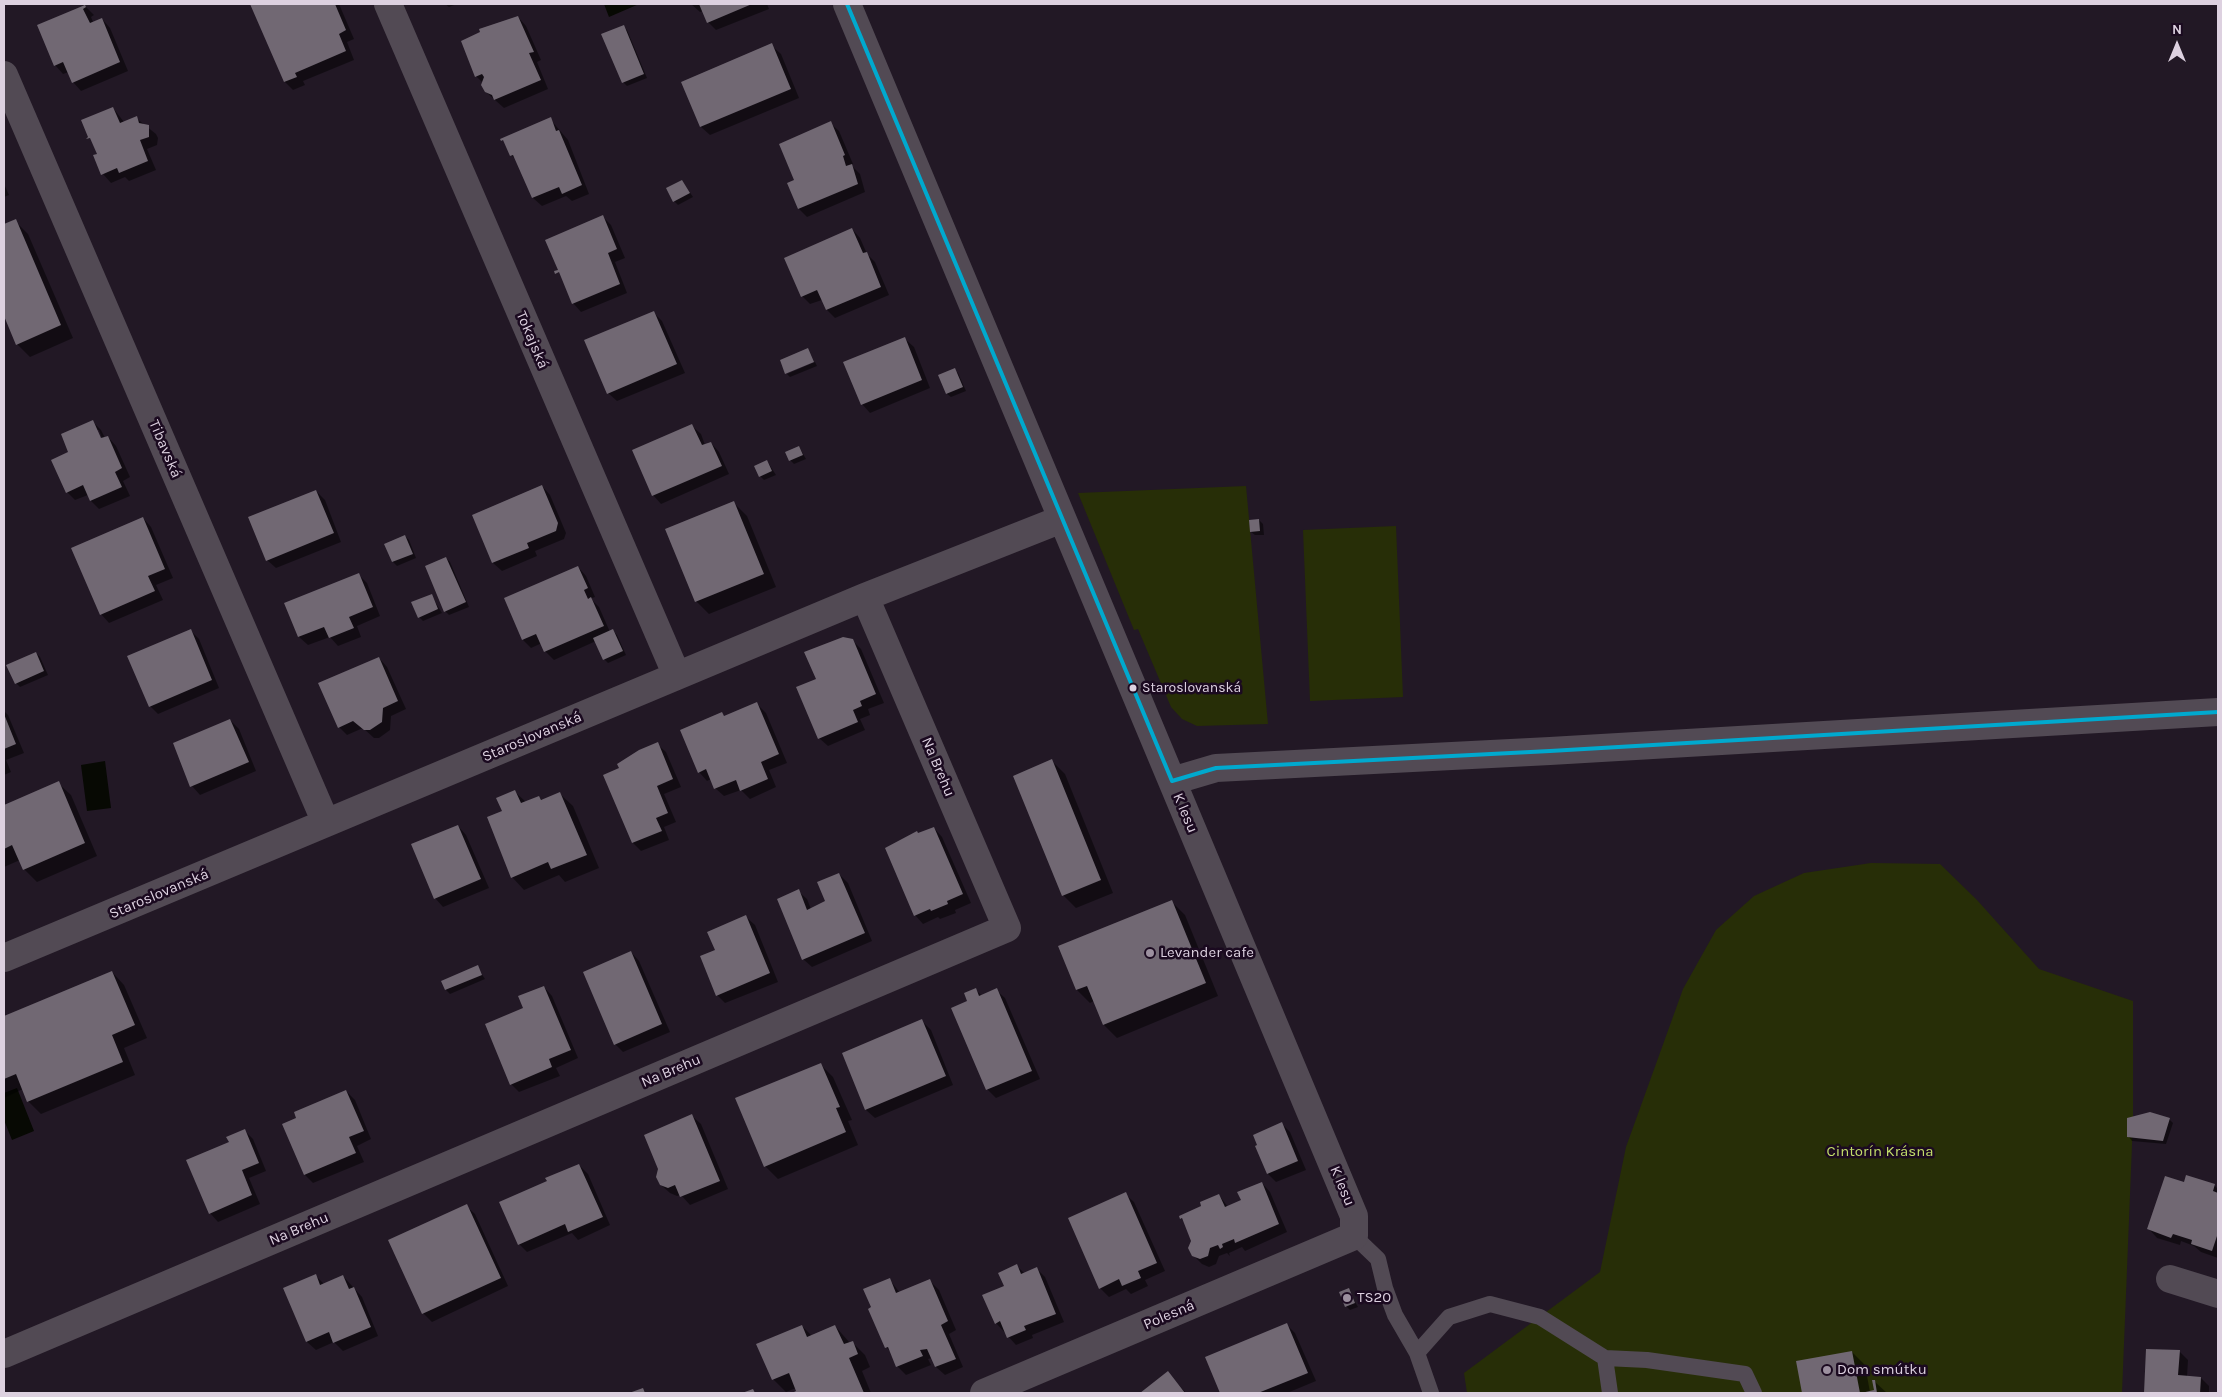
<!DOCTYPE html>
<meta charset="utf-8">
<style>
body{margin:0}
#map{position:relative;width:2222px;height:1397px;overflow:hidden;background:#221825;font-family:Karla,sans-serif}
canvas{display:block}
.frame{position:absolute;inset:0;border:5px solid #ddd1e0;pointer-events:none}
.north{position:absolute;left:2152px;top:20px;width:50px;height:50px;-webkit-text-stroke:4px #1b0a20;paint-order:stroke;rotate:0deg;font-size:14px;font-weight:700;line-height:20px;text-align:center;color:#ddd1e0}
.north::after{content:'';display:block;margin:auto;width:18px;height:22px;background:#ddd1e0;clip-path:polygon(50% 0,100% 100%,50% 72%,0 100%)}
</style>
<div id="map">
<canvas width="2222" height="1397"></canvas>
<div class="frame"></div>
<div class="north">N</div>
</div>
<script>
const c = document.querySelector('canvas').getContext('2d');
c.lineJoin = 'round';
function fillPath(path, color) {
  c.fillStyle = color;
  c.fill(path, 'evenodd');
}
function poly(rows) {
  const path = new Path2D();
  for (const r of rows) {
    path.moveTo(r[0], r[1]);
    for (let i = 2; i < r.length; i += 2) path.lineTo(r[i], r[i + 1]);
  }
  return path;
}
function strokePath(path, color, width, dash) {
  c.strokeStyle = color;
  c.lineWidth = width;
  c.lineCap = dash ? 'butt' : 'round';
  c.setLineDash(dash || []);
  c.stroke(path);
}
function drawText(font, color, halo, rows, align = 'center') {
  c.font = font + ' Karla,sans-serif';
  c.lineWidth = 5;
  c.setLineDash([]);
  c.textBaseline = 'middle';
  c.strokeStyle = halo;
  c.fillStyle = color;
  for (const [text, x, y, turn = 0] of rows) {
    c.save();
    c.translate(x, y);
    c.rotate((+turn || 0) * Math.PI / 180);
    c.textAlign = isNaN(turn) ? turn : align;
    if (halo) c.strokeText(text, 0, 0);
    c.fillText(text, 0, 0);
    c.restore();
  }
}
const green = poly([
 [1246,486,1268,724,1197,726,1182,719,1171,707,1138,629,1134,630,1078,493],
 [1396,526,1403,697,1310,701,1303,530],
 [1871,863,1940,864,1977,900,2039,969,2133,1001,2133,1120,2122,1393,1467,1393,1464,1373,1600,1272,1626,1147,1683,989,1716,930,1754,896,1804,873]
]);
const water = poly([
 [604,4,639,4,609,17],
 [105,761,111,808,87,811,81,765],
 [17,1088,34,1131,12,1140,4,1120,4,1093]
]);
const shadow = poly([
 [254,4,339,4,354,39,347,42,354,60,303,81,305,85,293,90,285,82,252,5],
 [445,4,457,4,449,7],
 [691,4,767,4,769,9,716,30,708,22,703,11,700,12],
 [85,6,94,15,91,17,93,22,102,19,110,28,128,71,81,91,73,82,69,72,63,74,55,65,38,26],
 [518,17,526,26,541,60,537,62,548,89,504,108,486,92,483,83,476,76],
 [623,26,627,30,647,78,627,86,623,82],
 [772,46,781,54,799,98,710,135,701,127],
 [113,108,124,122,136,118,156,134,158,138,157,145,147,149,156,170,129,181,125,177,111,183,103,174,99,155],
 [550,119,568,140,589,194,572,201,566,196,542,206,533,198,518,161,511,155],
 [830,123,839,131,853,164,851,165,860,174,865,192,807,217,799,209,795,180],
 [682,181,693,197,678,205,674,201],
 [4,184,9,195,4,197],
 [603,217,611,225,625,258,615,262,627,293,581,312,573,303],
 [15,221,28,234,73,338,30,357,17,344,4,313,4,226],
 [852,229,860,238,867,254,875,262,889,295,835,318,827,310,822,300,810,304,802,296],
 [654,313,662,321,685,373,617,401,608,393],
 [905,339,914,347,930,388,870,413,862,404],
 [815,362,817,366,790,377,787,374],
 [954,370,958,373,966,391,951,397,947,394,940,376],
 [93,422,101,430,105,438,108,437,116,446,130,477,123,481,130,496,99,509,91,501,88,495,75,500,67,492,70,453],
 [96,430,99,430,104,444],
 [692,426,701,434,705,445,711,443,719,452,729,474,661,504,653,495],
 [799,447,806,459,794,464,790,460],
 [767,461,776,475,764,480,760,476],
 [542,486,550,495,566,533,564,539,535,551,537,556,502,571,493,563,473,516],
 [316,491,325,500,341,542,276,568,267,560],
 [734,503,747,516,776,587,709,614,696,601],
 [143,518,151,527,173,578,156,585,163,600,109,623,101,614],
 [1259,520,1263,524,1264,535,1255,535,1251,532],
 [405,536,409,540,416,558,397,566,393,562,386,544],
 [446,558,450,562,469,607,449,615,445,611],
 [578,567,586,576,595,597,592,598,592,600,599,607,610,632,613,631,617,635,626,655,608,663,604,659,596,641,554,660,545,651,542,643,531,648,523,640],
 [358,574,367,583,380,616,357,626,361,637,338,646,330,637,308,645,299,637,286,604],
 [431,595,442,613,423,621,419,617],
 [191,631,199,639,219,688,158,714,150,706],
 [852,640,861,649,884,703,868,709,870,715,860,719,865,730,828,746,819,738,817,679],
 [36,653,40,657,48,675,20,687,16,683],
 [379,658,387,667,406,709,391,716,390,730,379,738,374,738,363,728,347,735,339,727],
 [757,704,766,713,787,763,769,770,776,787,750,799,741,790,724,796,715,788,711,779,707,781,699,772,721,713,725,717],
 [4,711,8,715,24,753,6,760,11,772,4,775],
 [230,720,239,729,256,771,200,795,192,786],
 [657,744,666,752,681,787,664,794,676,822,664,827,669,840,641,851,633,843,620,768],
 [1052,761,1065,774,1113,893,1076,908,1063,895],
 [58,783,71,795,97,856,37,882,24,869,20,860,4,867,4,806],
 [515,792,526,802,539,797,543,801,560,794,573,806,599,868,565,882,559,875,524,890,512,877,503,812],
 [458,826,466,835,489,888,443,907,435,898],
 [934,828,942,837,971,903,955,910,956,913,940,919,938,917,923,924,915,915,919,834],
 [839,874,848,883,872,941,812,967,803,959,798,891,807,899,811,909,827,902],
 [1172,902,1185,915,1218,996,1117,1038,1104,1025,1094,1001,1090,1003,1077,990,1060,947],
 [746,917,755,925,778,982,725,1003,717,995,716,951],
 [631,952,639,961,670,1032,623,1052,615,1044],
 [477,967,485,979,450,994,446,990,443,981],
 [112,972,124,985,147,1038,124,1048,135,1075,41,1114,28,1101,23,1089,4,1098,4,1017],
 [544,987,552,996,578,1058,556,1068,560,1076,519,1092,511,1084,525,1009],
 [976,990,982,996,996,990,1005,998,1040,1079,996,1098,987,1089,969,1002],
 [922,1021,931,1030,953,1085,875,1118,866,1110,843,1054],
 [820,1064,833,1077,852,1120,848,1121,858,1145,778,1179,765,1166],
 [346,1091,355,1100,371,1139,357,1146,364,1162,313,1183,305,1175],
 [692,1116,701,1124,728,1189,690,1205,681,1195,677,1196,670,1193,661,1185],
 [2169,1119,2173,1123,2166,1144,2132,1141,2128,1136],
 [1282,1124,1290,1132,1306,1170,1276,1182,1268,1174],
 [244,1130,253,1139,266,1171,249,1178,260,1204,218,1222,210,1213,230,1143],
 [579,1165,588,1174,610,1225,578,1240,572,1233,527,1252,519,1244,548,1181],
 [1262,1183,1270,1192,1287,1232,1245,1251,1242,1247,1229,1253,1230,1256,1227,1253,1219,1256,1216,1264,1209,1267,1202,1264,1193,1255,1192,1240,1185,1223,1181,1218,1219,1195,1228,1207,1242,1201],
 [2185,1183,2214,1185,2218,1189,2218,1258,2201,1252,2194,1246,2181,1241,2180,1245,2157,1238,2149,1229],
 [1125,1194,1134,1202,1165,1271,1145,1280,1148,1286,1131,1294,1126,1289,1109,1297,1100,1288],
 [466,1206,475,1214,508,1286,432,1322,423,1313],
 [1017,1266,1025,1274,1037,1269,1045,1277,1064,1322,1032,1335,1033,1338,1016,1345,996,1323,1005,1287],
 [315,1275,324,1284,343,1276,362,1297,378,1336,343,1351,334,1342,316,1350,307,1342,285,1288],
 [890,1280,900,1293,930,1281,939,1290,956,1330,949,1334,963,1367,945,1375,936,1367,932,1358,928,1359,931,1365,906,1375,898,1367,891,1352,886,1347],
 [1348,1290,1358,1307,1350,1310,1346,1306],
 [1286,1324,1295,1333,1316,1381,1287,1393,1222,1393,1207,1358],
 [802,1326,812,1336,835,1326,850,1343,852,1342,865,1355,870,1367,862,1371,871,1393,795,1393,798,1392,796,1388,786,1392,773,1379],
 [2147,1350,2179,1351,2188,1360,2187,1377,2201,1378,2209,1386,2209,1393,2145,1393],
 [1852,1352,1865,1365,1870,1392,1876,1391,1874,1381,1887,1393,1803,1393,1797,1362],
 [1168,1373,1186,1393,1142,1393]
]);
const building = poly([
 [250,4,335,4,346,30,339,34,346,51,295,73,297,77,284,82],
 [699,4,752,4,707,23],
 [85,5,86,7,83,9,90,23,102,18,120,62,72,83,63,62,54,66,37,25],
 [518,16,534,52,529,53,541,80,494,100,492,95,485,92,481,85,484,77,482,74,475,77,461,41,480,32,479,29],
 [624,25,644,74,622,83,601,34],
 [772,43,791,89,700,127,681,82],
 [113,107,120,123,137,116,139,123,149,125,149,137,140,140,148,161,119,173,117,168,101,175,93,155,97,154,90,138,86,139,88,137,81,120],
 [551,117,556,131,559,130,582,185,562,194,559,187,532,198,513,155,510,156,503,140,501,141,500,139],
 [831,121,845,155,843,156,846,166,852,164,858,184,798,209,787,183,794,180,779,144],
 [682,180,690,193,673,202,666,188],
 [603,215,617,249,608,253,620,284,572,304,559,272,555,274,554,271,558,270,545,240],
 [16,219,61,325,16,345,4,316,4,224],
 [852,228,863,253,867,252,881,287,826,310,817,290,801,297,784,258],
 [654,311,677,364,607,394,584,340],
 [905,337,922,380,861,405,843,362],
 [808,348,814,362,785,374,780,360],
 [955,368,963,387,946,394,938,375],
 [93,420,101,438,108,436,122,468,115,472,122,487,90,501,83,485,66,493,51,460,68,452,61,434],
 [692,424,702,445,711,442,722,466,652,496,632,450],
 [799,446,803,455,789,461,785,452],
 [767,460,772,471,759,477,754,466],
 [542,485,558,523,556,531,527,543,529,548,492,563,472,515],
 [316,490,334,533,266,561,248,517],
 [734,501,764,574,695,602,665,529],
 [143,517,165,569,148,576,155,591,100,615,71,548],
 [1259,519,1260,531,1250,532,1249,520],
 [405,535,413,554,392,562,384,544],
 [446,557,466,602,444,612,425,566],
 [578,566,588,588,584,590,588,599,591,597,604,626,544,652,536,634,522,640,504,598],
 [359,573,373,607,349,617,354,628,329,638,324,627,298,637,284,603],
 [432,594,438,609,418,618,411,602],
 [191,629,212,680,149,707,127,656],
 [613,629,623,651,603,660,593,638],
 [843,637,853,639,876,694,860,701,862,706,853,710,858,722,818,739,796,687,816,679,804,652],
 [36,652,44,671,15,684,6,665],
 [379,657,398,701,383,708,382,722,370,730,364,730,353,721,338,728,318,683],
 [757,702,779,754,761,762,768,779,740,791,736,780,714,789,706,769,698,773,680,730,722,712,724,716],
 [4,714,16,744,4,749],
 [230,719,249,762,190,787,173,743],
 [658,742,673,779,657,786,668,813,656,818,662,831,632,843,603,775,619,768,617,764,639,750],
 [1052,759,1101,880,1062,896,1013,776],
 [59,781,85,843,23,870,12,845,4,849,4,805],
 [515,790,521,803,539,796,541,800,560,792,587,855,551,869,548,862,511,878,487,817,502,811,496,798],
 [458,825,481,879,434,899,411,844],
 [934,827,963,894,947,901,948,904,931,911,930,909,914,916,885,848,917,831,918,833],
 [839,873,865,933,802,960,777,899,799,889,807,910,825,901,817,882],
 [1172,900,1206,983,1103,1025,1087,986,1076,990,1058,946],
 [746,915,770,973,716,996,700,956,715,950,707,932],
 [631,951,662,1024,614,1045,583,972],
 [478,965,482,975,445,990,441,981],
 [112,971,135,1025,112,1035,123,1062,27,1102,16,1074,4,1079,4,1016],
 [544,986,571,1050,549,1059,552,1067,510,1085,485,1024,523,1008,518,996],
 [976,988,979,996,997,988,1032,1071,986,1090,951,1008,967,1001,964,993],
 [922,1019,946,1076,865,1110,842,1053],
 [821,1063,840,1107,836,1108,846,1132,764,1167,735,1098],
 [346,1090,364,1131,349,1137,356,1153,304,1175,282,1124,296,1118,294,1112],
 [2150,1112,2170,1118,2163,1141,2127,1137,2127,1118],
 [692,1114,720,1181,680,1197,675,1185,668,1188,660,1185,656,1177,658,1169,644,1135],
 [1282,1122,1298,1161,1267,1174,1255,1146,1257,1145,1253,1135],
 [245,1129,259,1163,242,1170,252,1195,209,1214,186,1160,229,1142,226,1137],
 [579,1164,603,1217,568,1232,565,1224,518,1245,499,1202,547,1181,545,1178],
 [2186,1175,2215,1184,2213,1191,2218,1193,2218,1233,2212,1251,2191,1244,2192,1240,2173,1234,2171,1238,2147,1229,2165,1176,2184,1182],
 [1262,1182,1279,1224,1235,1243,1234,1239,1222,1244,1223,1247,1220,1249,1218,1245,1210,1248,1208,1256,1200,1259,1192,1256,1188,1248,1191,1241,1182,1218,1180,1219,1179,1216,1201,1206,1200,1202,1219,1194,1225,1207,1241,1200,1237,1192],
 [1126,1192,1157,1263,1138,1271,1141,1278,1122,1286,1119,1279,1099,1289,1068,1218],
 [467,1204,501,1278,422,1314,388,1240],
 [1017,1264,1021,1274,1037,1267,1056,1314,1024,1326,1026,1330,1007,1338,1000,1321,995,1324,982,1295,1004,1286,998,1273],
 [316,1274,320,1285,343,1275,349,1289,354,1287,371,1327,333,1343,329,1332,306,1342,283,1288],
 [890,1278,896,1293,930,1279,948,1321,941,1325,956,1359,935,1367,927,1349,920,1350,923,1356,896,1367,888,1347,885,1348,868,1309,871,1307,863,1289],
 [1349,1288,1355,1303,1345,1307,1339,1292],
 [1287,1323,1308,1373,1258,1393,1220,1393,1205,1357],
 [802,1325,807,1337,835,1325,844,1344,853,1341,858,1354,849,1358,864,1393,792,1393,796,1391,789,1373,772,1380,756,1344],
 [2146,1349,2180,1350,2178,1375,2201,1377,2200,1393,2144,1393],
 [1852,1351,1860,1393,1802,1393,1796,1361],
 [1168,1371,1185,1393,1140,1393],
 [1872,1380,1875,1380,1877,1393,1861,1393,1874,1390],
 [643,1388,645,1393,629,1393],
 [753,1389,755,1393,742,1393]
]);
const service = poly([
 [1354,1236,1378,1259,1385,1288,1395,1315,1417,1353,1431,1393],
 [1417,1353,1449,1317,1490,1304,1540,1317,1605,1358,1647,1360,1745,1374,1754,1393],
 [1605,1358,1610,1393]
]);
const minor = poly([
 [388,4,677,676],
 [847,4,1354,1216,1354,1236,984,1393],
 [4,75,326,823],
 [1172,781,1216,768,1550,751,2218,712],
 [4,958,865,597,1062,519],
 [2170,1279,2218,1294],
 [4,1354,1007,928,865,597]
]);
const bus1 = poly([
 [847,4,1172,781,1216,768,1550,751,2218,712]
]);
const markers = [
 [1133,688,4.5,"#ddd1e0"],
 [1150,953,5,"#9c909f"],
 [1347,1298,5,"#9c909f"],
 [1827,1370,5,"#9c909f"]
];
const busNames = [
 ["Staroslovanská",1142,688]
];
const streetNames = [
 ["Tokajská",532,340,67],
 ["Tibavská",165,449,67],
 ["Staroslovanská",532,737,-23],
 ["Na Brehu",938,767,67],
 ["K lesu",1185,813,67],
 ["Staroslovanská",159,894,-23],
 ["Na Brehu",671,1071,-23],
 ["K lesu",1342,1186,67],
 ["Na Brehu",299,1229,-23],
 ["Polesná",1169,1315,-23]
];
const poiNames = [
 ["Levander cafe",1160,953],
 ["TS20",1357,1298],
 ["Dom smútku",1837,1370]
];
const parkNames = [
 ["Cintorín Krásna",1880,1152]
];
fillPath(green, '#272e07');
fillPath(water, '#070903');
fillPath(shadow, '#0007');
fillPath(building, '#716873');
strokePath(service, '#524a54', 16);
strokePath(minor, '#524a54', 28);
strokePath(bus1, '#00a9ce', 4);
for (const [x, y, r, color] of markers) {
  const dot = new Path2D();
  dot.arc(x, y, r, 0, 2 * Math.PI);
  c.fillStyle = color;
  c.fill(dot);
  strokePath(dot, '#1b0a20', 2);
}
drawText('14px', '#ddd1e0', '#1b0a20', busNames, 'left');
drawText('15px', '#ddd1e0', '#1b0a20', streetNames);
drawText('15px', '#ddd1e0', '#1b0a20', poiNames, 'left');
drawText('15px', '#c3de6a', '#1b0a20', parkNames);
</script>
